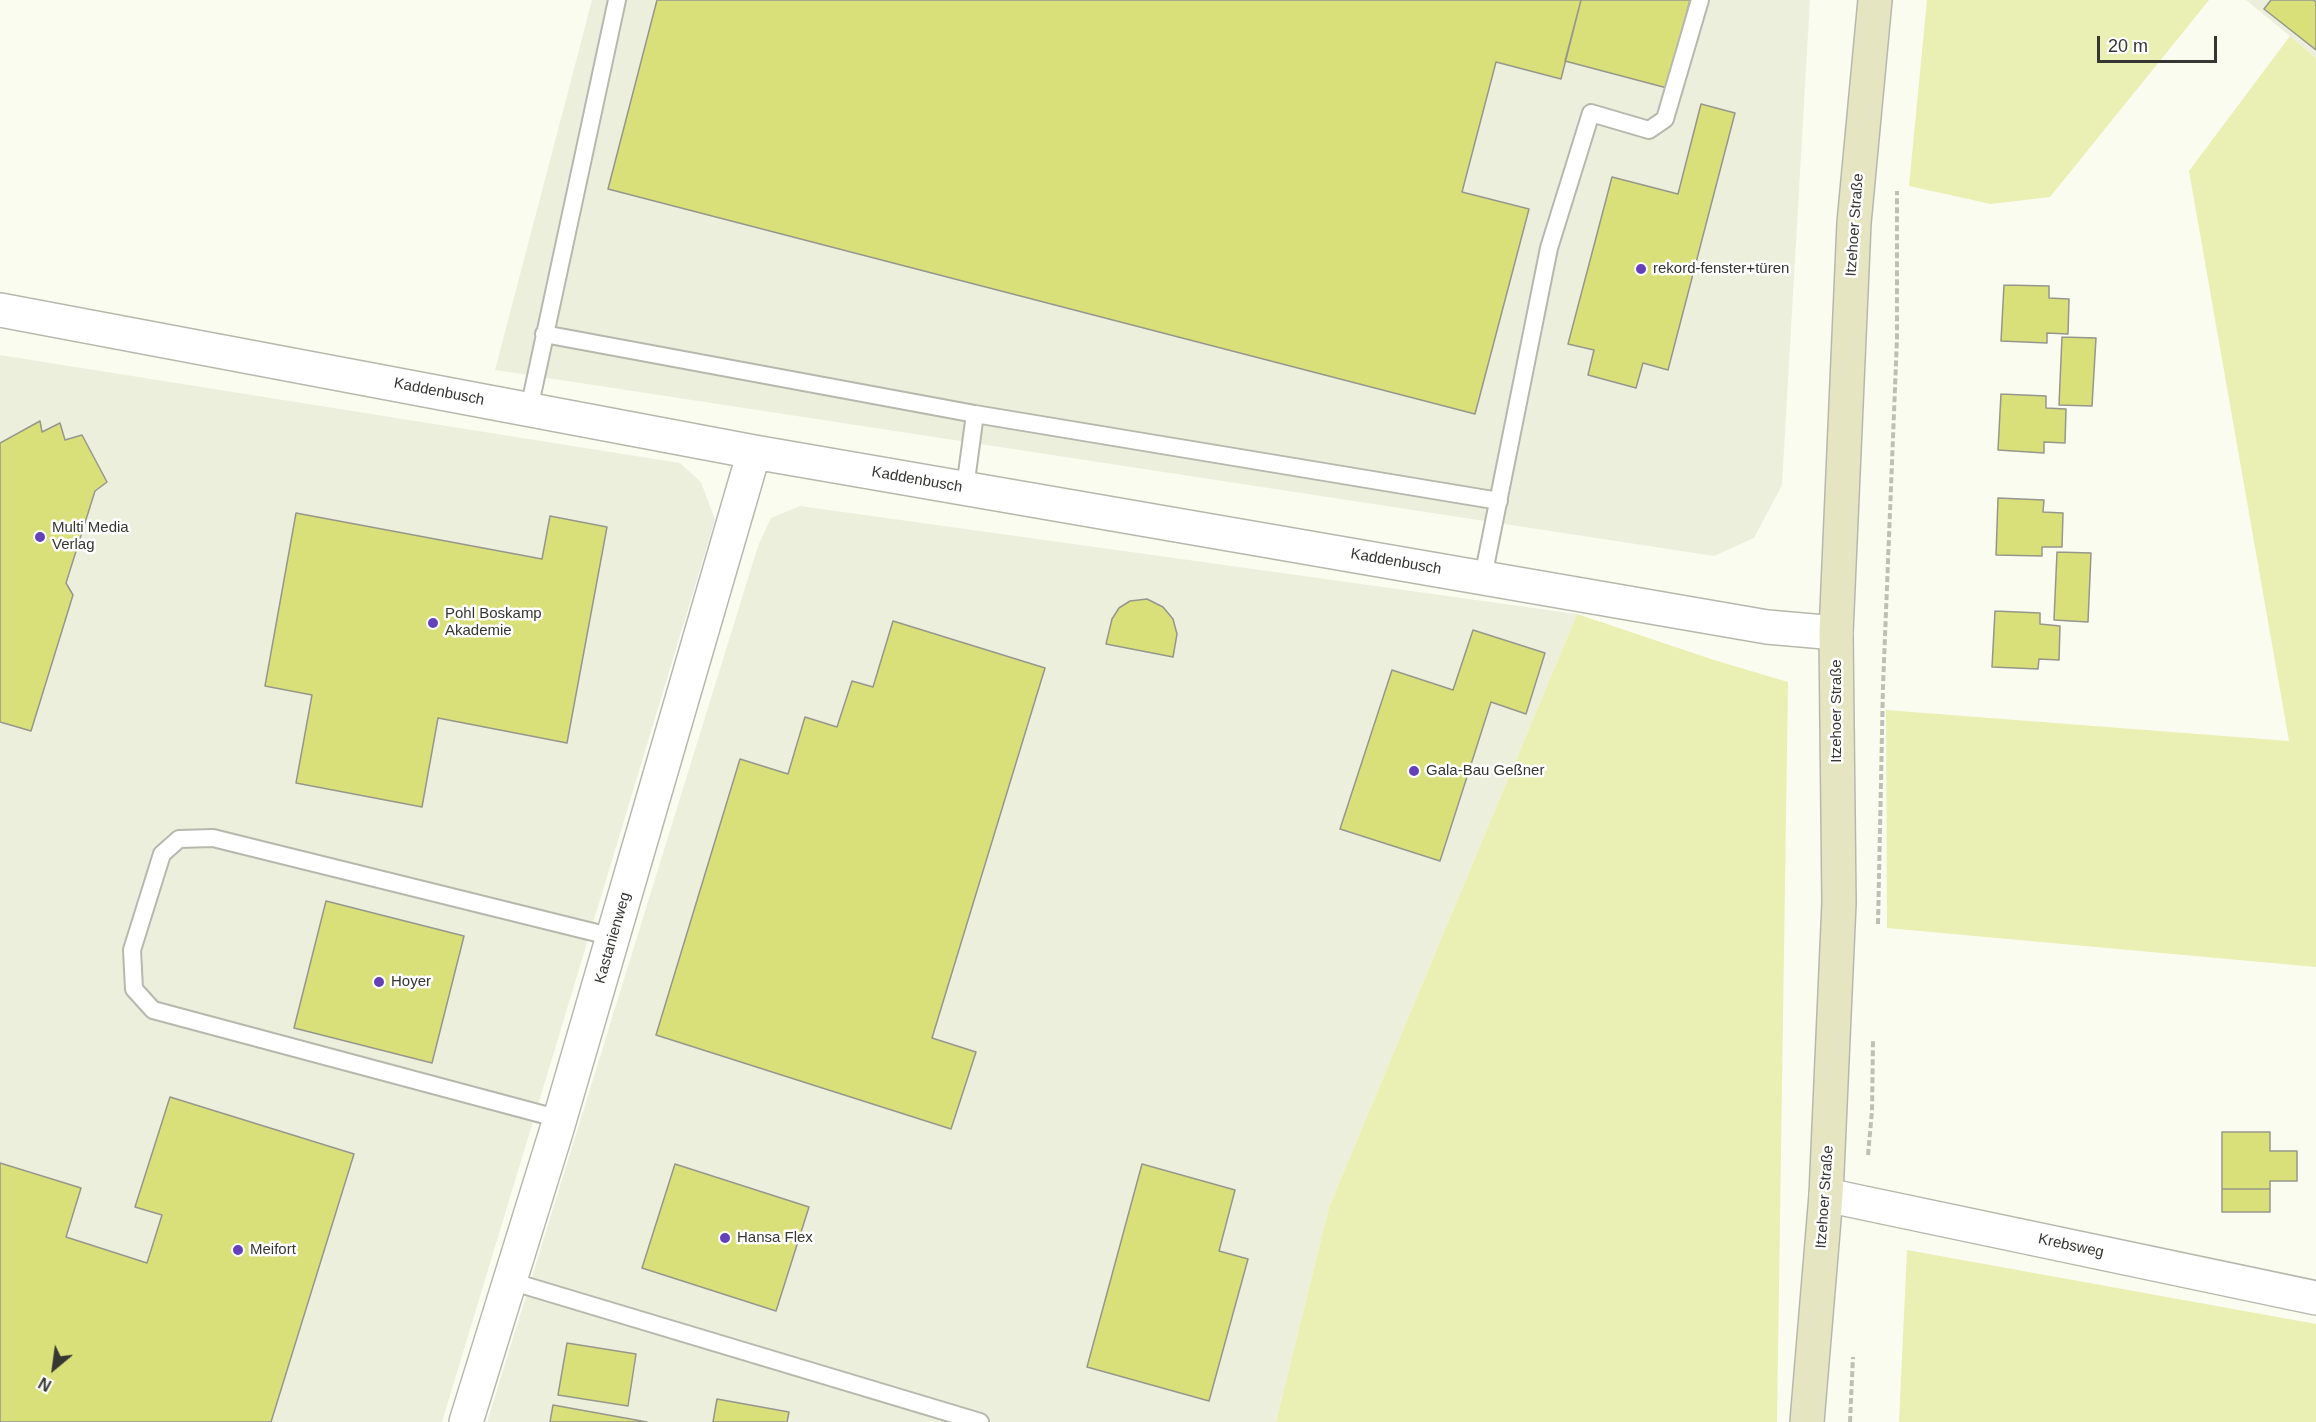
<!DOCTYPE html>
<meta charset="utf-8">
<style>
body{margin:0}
#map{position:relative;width:2316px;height:1422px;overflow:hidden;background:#fbfcf0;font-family:Arial,sans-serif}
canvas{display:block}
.north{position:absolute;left:24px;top:1338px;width:60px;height:60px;-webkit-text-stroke:4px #fff;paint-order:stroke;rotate:209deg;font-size:16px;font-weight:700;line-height:24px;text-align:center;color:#363632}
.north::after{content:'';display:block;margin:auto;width:21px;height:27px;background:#363632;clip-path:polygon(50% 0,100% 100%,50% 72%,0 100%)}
.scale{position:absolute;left:2097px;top:36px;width:120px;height:27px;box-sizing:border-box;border:3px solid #363632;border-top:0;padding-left:8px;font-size:18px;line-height:21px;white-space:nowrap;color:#363632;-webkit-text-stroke:4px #fff;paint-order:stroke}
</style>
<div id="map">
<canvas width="2316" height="1422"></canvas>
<div class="north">N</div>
<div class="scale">20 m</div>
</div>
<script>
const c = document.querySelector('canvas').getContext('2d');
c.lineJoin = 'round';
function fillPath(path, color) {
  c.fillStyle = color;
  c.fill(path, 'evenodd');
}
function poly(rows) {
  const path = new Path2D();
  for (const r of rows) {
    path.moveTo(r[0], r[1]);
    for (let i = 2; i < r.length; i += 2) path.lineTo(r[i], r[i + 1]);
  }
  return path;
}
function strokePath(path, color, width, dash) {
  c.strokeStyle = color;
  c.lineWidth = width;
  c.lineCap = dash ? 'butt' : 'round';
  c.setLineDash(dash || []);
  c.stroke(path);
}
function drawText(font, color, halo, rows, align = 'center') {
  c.font = font + ' Arial,sans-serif';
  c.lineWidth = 5;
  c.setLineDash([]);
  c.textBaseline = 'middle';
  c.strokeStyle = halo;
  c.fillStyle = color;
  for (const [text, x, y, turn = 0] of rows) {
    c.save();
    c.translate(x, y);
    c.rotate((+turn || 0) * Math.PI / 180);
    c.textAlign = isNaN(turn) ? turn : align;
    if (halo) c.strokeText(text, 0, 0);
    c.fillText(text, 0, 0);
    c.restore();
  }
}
const built = poly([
 [592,0,1810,0,1782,485,1754,538,1714,556,495,370],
 [2246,0,2316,0,2316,58,2290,36],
 [0,355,680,463,701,482,715,520,442,1422,0,1422],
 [800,506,1577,614,1329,1207,1276,1422,487,1422,758,546,771,518]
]);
const green = poly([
 [1927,0,2209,0,2050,197,1991,204,1909,186],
 [2290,36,2316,58,2316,967,1887,928,1886,710,2289,741,2189,171],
 [1577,614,1714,660,1788,682,1777,1422,1276,1422,1329,1207],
 [1907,1250,2316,1324,2316,1422,1899,1422]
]);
const building = poly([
 [657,0,1581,0,1561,79,1496,62,1462,192,1529,209,1475,414,608,189,657,0],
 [1581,0,1690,0,1667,88,1565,61,1581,0],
 [2271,0,2313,0,2316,2,2316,50,2264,9,2271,0],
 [1701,104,1735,113,1668,370,1643,363,1636,388,1588,375,1594,350,1568,344,1612,177,1678,194,1701,104],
 [2004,285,2049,286,2049,298,2069,299,2068,334,2047,333,2047,343,2001,341,2004,285],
 [2062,337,2096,338,2092,406,2059,405,2062,337],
 [2001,394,2046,396,2046,408,2066,409,2065,443,2044,442,2044,453,1998,450,2001,394],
 [40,421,42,432,60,423,65,440,82,435,107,482,95,491,66,583,73,595,31,731,0,722,0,443,40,421],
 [1998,498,2044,500,2043,512,2063,513,2062,547,2042,547,2042,556,1996,555,1998,498],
 [296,513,542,559,550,516,607,527,567,743,438,718,422,807,296,783,312,695,265,686,296,513],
 [2057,552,2091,553,2088,622,2054,620,2057,552],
 [1147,599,1163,607,1173,619,1177,634,1173,657,1106,644,1112,619,1119,608,1130,601,1147,599],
 [1995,611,2040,613,2040,624,2060,626,2059,660,2039,659,2038,669,1992,667,1995,611],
 [893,621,1045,668,932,1038,976,1052,951,1129,656,1035,740,759,788,774,805,717,837,727,852,681,873,687,893,621],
 [1473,630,1545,653,1526,714,1491,702,1440,861,1340,829,1392,670,1453,690,1473,630],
 [326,901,464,936,432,1063,294,1028,326,901],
 [170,1097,354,1154,271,1422,0,1422,0,1163,81,1188,66,1237,147,1263,162,1215,135,1207,170,1097],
 [2222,1132,2270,1132,2270,1151,2297,1151,2297,1181,2270,1181,2270,1189,2222,1189,2222,1132],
 [675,1164,809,1207,776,1311,642,1268,675,1164],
 [1142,1164,1235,1190,1219,1251,1248,1259,1209,1401,1087,1367,1142,1164],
 [2222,1189,2270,1189,2270,1212,2222,1212,2222,1189],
 [567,1343,636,1354,628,1406,558,1395,567,1343],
 [717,1399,789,1412,787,1422,713,1422,717,1399],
 [553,1405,647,1422,550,1422,553,1405]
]);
const path = poly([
 [1878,924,1883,686,1897,338,1897,191],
 [1868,1155,1872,1111,1873,1040],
 [1850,1422,1853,1357]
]);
const service = poly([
 [544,334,975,414,965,488],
 [529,409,617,0],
 [975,414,1499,501],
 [1483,577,1549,248,1591,113,1649,130,1665,119,1700,0],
 [560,1119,153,1010,134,989,132,950,162,854,179,839,213,838,613,937],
 [510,1281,980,1422]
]);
const minor = poly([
 [0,310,754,452,1767,627,1836,633],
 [1826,1195,2316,1298],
 [466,1422,556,1132,754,452]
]);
const secondary = poly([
 [1807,1422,1826,1195,1839,903,1836,633,1854,223,1875,0]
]);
const markers = [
 [1641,269,6,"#6441b9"],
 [40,537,6,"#6441b9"],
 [433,623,6,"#6441b9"],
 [1414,771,6,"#6441b9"],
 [379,982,6,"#6441b9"],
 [725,1238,6,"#6441b9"],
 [238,1250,6,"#6441b9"]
];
const streetNames = [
 ["Itzehoer Straße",1855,225,-86],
 ["Kaddenbusch",439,392,11],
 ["Kaddenbusch",917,480,10],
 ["Kaddenbusch",1396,562,10],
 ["Itzehoer Straße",1837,711,-90],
 ["Kastanienweg",613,938,-74],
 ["Itzehoer Straße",1825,1197,-86],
 ["Krebsweg",2071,1246,12]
];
const poiNames = [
 ["rekord-fenster+türen",1653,269],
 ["Multi Media",52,528],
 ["Verlag",52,545],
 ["Pohl Boskamp",445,614],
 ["Akademie",445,631],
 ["Gala-Bau Geßner",1426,771],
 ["Hoyer",391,982],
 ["Hansa Flex",737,1238],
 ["Meifort",250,1250]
];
fillPath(built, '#edefdd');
fillPath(green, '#eaefb4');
fillPath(building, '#dae079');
strokePath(building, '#96978c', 1.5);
strokePath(service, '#b7b8ad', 20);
strokePath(minor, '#b7b8ad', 36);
strokePath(secondary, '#b7b8ad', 36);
strokePath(path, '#bebfb5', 4, [6, 3]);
strokePath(service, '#fff', 16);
strokePath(minor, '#fff', 33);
strokePath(secondary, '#e5e6c1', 33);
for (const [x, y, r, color] of markers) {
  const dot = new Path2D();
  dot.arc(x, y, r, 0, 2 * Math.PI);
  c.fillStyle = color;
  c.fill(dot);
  strokePath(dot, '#fff', 2);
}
drawText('15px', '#363632', '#fff', streetNames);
drawText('15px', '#363632', '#fff', poiNames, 'left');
</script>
